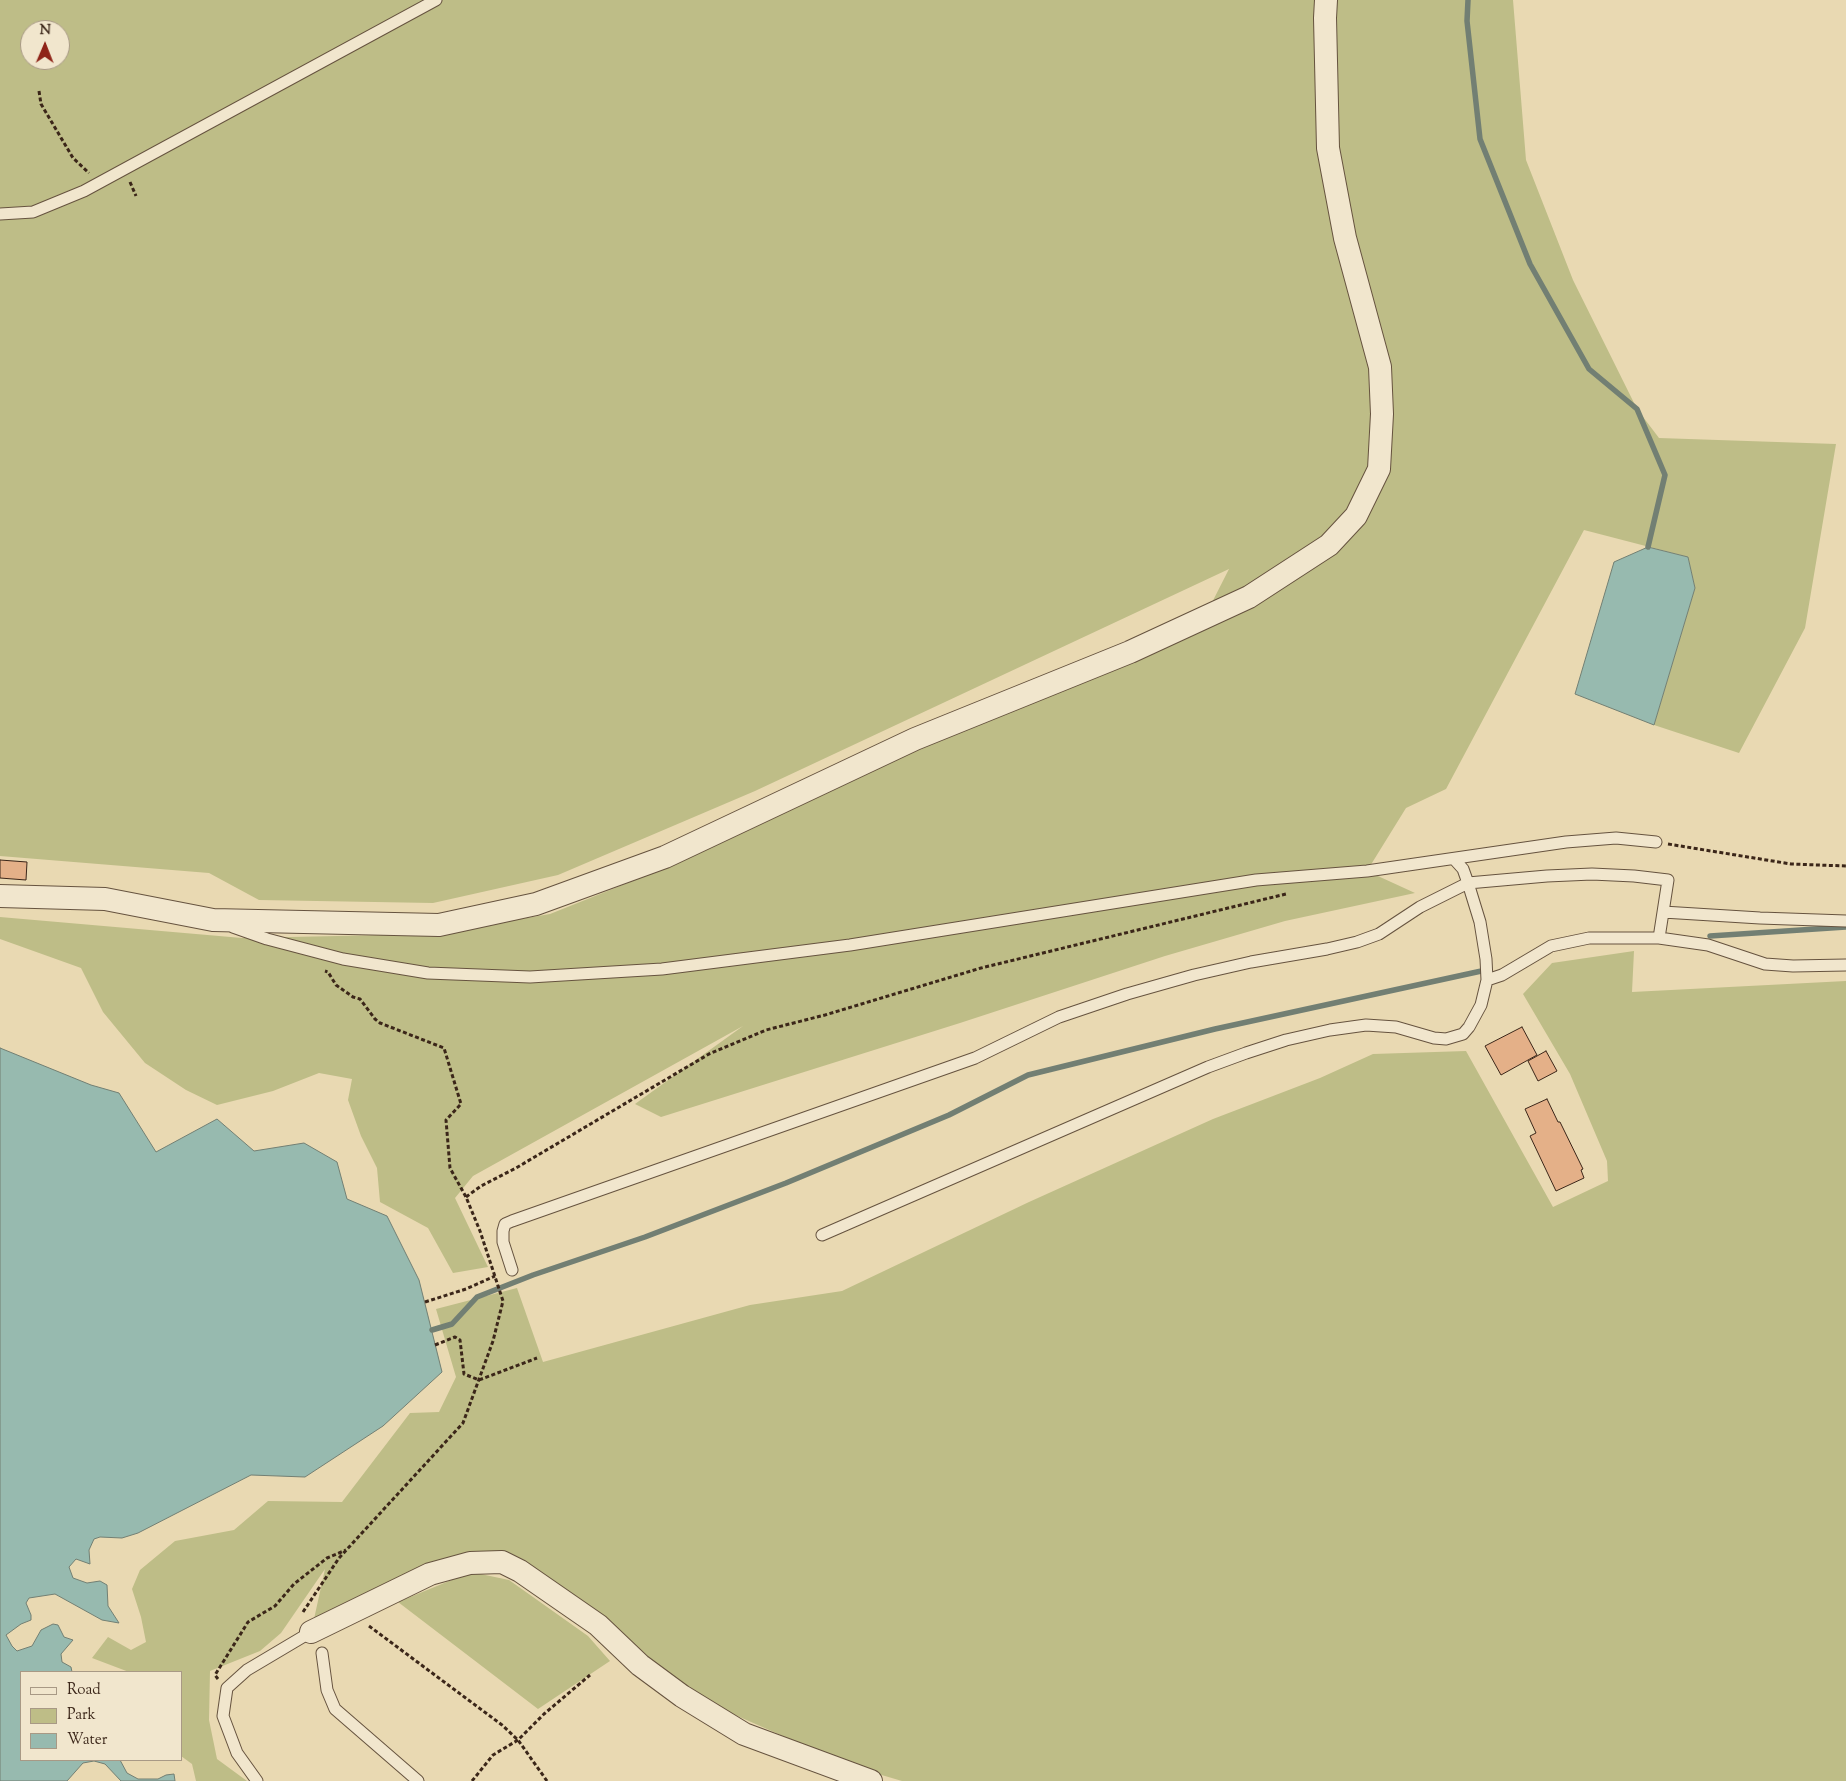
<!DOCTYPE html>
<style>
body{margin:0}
#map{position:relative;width:1846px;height:1781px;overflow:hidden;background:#e9d9b2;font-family:"Sorts Mill Goudy",serif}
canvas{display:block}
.legend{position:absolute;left:20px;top:1671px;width:162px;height:90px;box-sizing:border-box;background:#f1e6cd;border:1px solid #a89985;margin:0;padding:6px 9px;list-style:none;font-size:15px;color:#3b2619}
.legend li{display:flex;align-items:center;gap:10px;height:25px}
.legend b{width:25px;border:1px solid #a89985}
.north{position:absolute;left:20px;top:20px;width:50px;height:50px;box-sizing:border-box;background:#f1e6cd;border:1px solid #a89985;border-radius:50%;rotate:1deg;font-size:14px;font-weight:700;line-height:20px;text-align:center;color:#3b2619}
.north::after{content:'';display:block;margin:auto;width:18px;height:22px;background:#8f2418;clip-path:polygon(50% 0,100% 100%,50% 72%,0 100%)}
</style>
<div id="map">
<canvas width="1846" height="1781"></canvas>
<ul class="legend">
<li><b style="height:6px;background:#f1e6cd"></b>Road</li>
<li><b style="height:14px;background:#bebd87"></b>Park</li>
<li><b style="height:14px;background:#97baaf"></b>Water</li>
</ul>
<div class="north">N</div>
</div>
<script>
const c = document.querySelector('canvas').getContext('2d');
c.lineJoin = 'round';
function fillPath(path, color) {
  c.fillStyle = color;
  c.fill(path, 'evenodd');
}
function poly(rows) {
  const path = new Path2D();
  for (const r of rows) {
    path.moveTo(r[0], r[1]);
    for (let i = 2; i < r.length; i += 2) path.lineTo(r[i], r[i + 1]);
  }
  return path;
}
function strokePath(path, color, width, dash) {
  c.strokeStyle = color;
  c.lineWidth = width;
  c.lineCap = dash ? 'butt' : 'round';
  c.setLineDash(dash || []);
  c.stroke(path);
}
const green = poly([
 [0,0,1513,0,1526,160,1573,280,1637,409,1659,438,1836,444,1805,628,1739,753,1654,725,1695,588,1688,557,1584,530,1446,789,1406,808,1367,871,1415,893,1285,921,1165,956,960,1023,661,1117,635,1104,743,1026,473,1176,455,1198,488,1267,453,1273,428,1228,380,1202,377,1168,361,1136,348,1100,352,1079,319,1073,273,1091,217,1105,186,1090,145,1063,103,1012,81,968,0,939,0,917,242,938,432,934,550,914,680,862,927,743,1196,634,1229,569,755,791,558,875,433,903,259,900,209,873,0,856],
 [30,30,60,30,60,60,30,60],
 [1634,951,1632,992,1846,981,1846,1781,902,1781,851,1766,726,1711,680,1688,497,1554,314,1619,325,1569,281,1633,260,1651,210,1671,209,1720,217,1759,247,1781,196,1781,192,1764,181,1756,181,1672,129,1672,92,1658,108,1637,131,1650,146,1642,141,1617,132,1589,140,1570,175,1541,234,1530,268,1501,342,1502,410,1413,439,1412,456,1377,436,1309,517,1288,543,1362,750,1305,842,1291,1029,1202,1213,1119,1320,1078,1373,1054,1466,1051,1553,1207,1608,1181,1607,1161,1570,1074,1523,994,1552,963],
 [471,1572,509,1580,588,1636,610,1661,538,1709,398,1602]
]);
const water = poly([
 [1648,547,1688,557,1695,588,1654,725,1575,694,1614,562,1648,547],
 [0,1048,91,1085,119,1093,156,1152,217,1119,254,1151,304,1143,337,1162,347,1199,387,1216,419,1280,442,1372,383,1426,305,1477,251,1475,138,1533,122,1538,100,1537,94,1539,89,1550,90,1564,76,1559,69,1567,73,1578,87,1583,100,1581,107,1585,108,1606,119,1623,102,1620,55,1594,29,1598,26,1603,31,1615,31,1620,21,1624,6,1635,12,1646,17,1651,32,1646,41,1630,53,1624,58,1625,64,1637,73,1640,61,1654,62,1662,71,1667,72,1672,21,1672,21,1760,120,1760,127,1773,138,1779,158,1779,166,1775,174,1774,175,1781,121,1781,105,1764,94,1761,83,1763,67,1781,0,1781,0,1048]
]);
const stream = poly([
 [1468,0,1467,21,1480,139,1530,264,1589,369,1637,409,1665,475,1648,547],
 [1710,936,1846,927],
 [432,1330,452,1324,477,1297,533,1275,645,1237,786,1183,949,1115,1028,1075,1215,1029,1486,970]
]);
const building = poly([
 [0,860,27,862,26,880,0,878,0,860],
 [1522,1027,1537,1055,1501,1075,1485,1046,1522,1027],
 [1546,1051,1557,1071,1538,1081,1528,1061,1546,1051],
 [1547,1099,1558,1122,1560,1122,1583,1169,1581,1170,1584,1178,1556,1191,1530,1136,1536,1133,1525,1109,1547,1099]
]);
const path = poly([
 [39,91,41,104,73,158,89,173],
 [130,182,136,196],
 [1668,844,1791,864,1846,866],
 [466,1197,481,1186,516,1168,709,1054,766,1030,825,1015,981,968,1286,894],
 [425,1302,466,1289,495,1276],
 [435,1345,455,1337,460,1340,464,1374,479,1380,537,1358],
 [303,1612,339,1558,463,1423,493,1341,503,1301,480,1231,466,1197,450,1168,446,1120,461,1104,444,1048,380,1023,375,1019,360,999,353,997,336,985,328,972,325,971],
 [369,1626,502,1725,518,1740,547,1781],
 [218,1679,215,1675,248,1622,275,1606,294,1584,327,1558,346,1550],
 [472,1781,493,1755,518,1740,544,1714,590,1675]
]);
const lane = poly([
 [0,214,33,212,84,191,436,0],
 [1663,912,1760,918,1846,921],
 [233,927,267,939,343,959,428,973,530,977,662,969,850,945,1256,880,1367,871,1566,842,1616,838,1656,842],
 [1487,980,1502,975,1551,946,1589,938,1659,938],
 [822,1235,1208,1067,1246,1053,1286,1040,1330,1030,1366,1025,1396,1027,1434,1038,1446,1039,1463,1034,1469,1027,1481,1005,1487,980,1486,959,1480,922,1468,883,1463,869,1454,859],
 [512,1270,503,1242,503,1231,505,1224,512,1221,975,1058,1059,1017,1127,994,1194,975,1251,962,1327,949,1357,942,1379,934,1420,907,1468,883,1547,876,1592,874,1634,876,1668,880,1659,938,1708,945,1765,964,1793,966,1846,965],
 [322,1653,327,1690,335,1709,418,1781],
 [257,1781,237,1753,223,1716,227,1688,247,1670,311,1632]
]);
const street = poly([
 [0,896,105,899,213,920,439,925,536,904,665,857,915,739,1130,652,1249,597,1329,545,1356,516,1379,469,1382,414,1380,367,1345,238,1328,148,1325,18,1326,0],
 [311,1632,430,1574,470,1563,502,1562,520,1571,598,1625,640,1665,682,1696,744,1734,871,1781]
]);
fillPath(green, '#bebd87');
fillPath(water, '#97baaf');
strokePath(water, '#727f73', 1);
strokePath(stream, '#727f73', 5.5);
fillPath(building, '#e4b088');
strokePath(building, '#3b2619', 1);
strokePath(lane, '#66533f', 13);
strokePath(street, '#66533f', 24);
strokePath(path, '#3b2619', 3, [4, 2.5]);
strokePath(lane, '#f1e6cd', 11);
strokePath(street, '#f1e6cd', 22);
</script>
